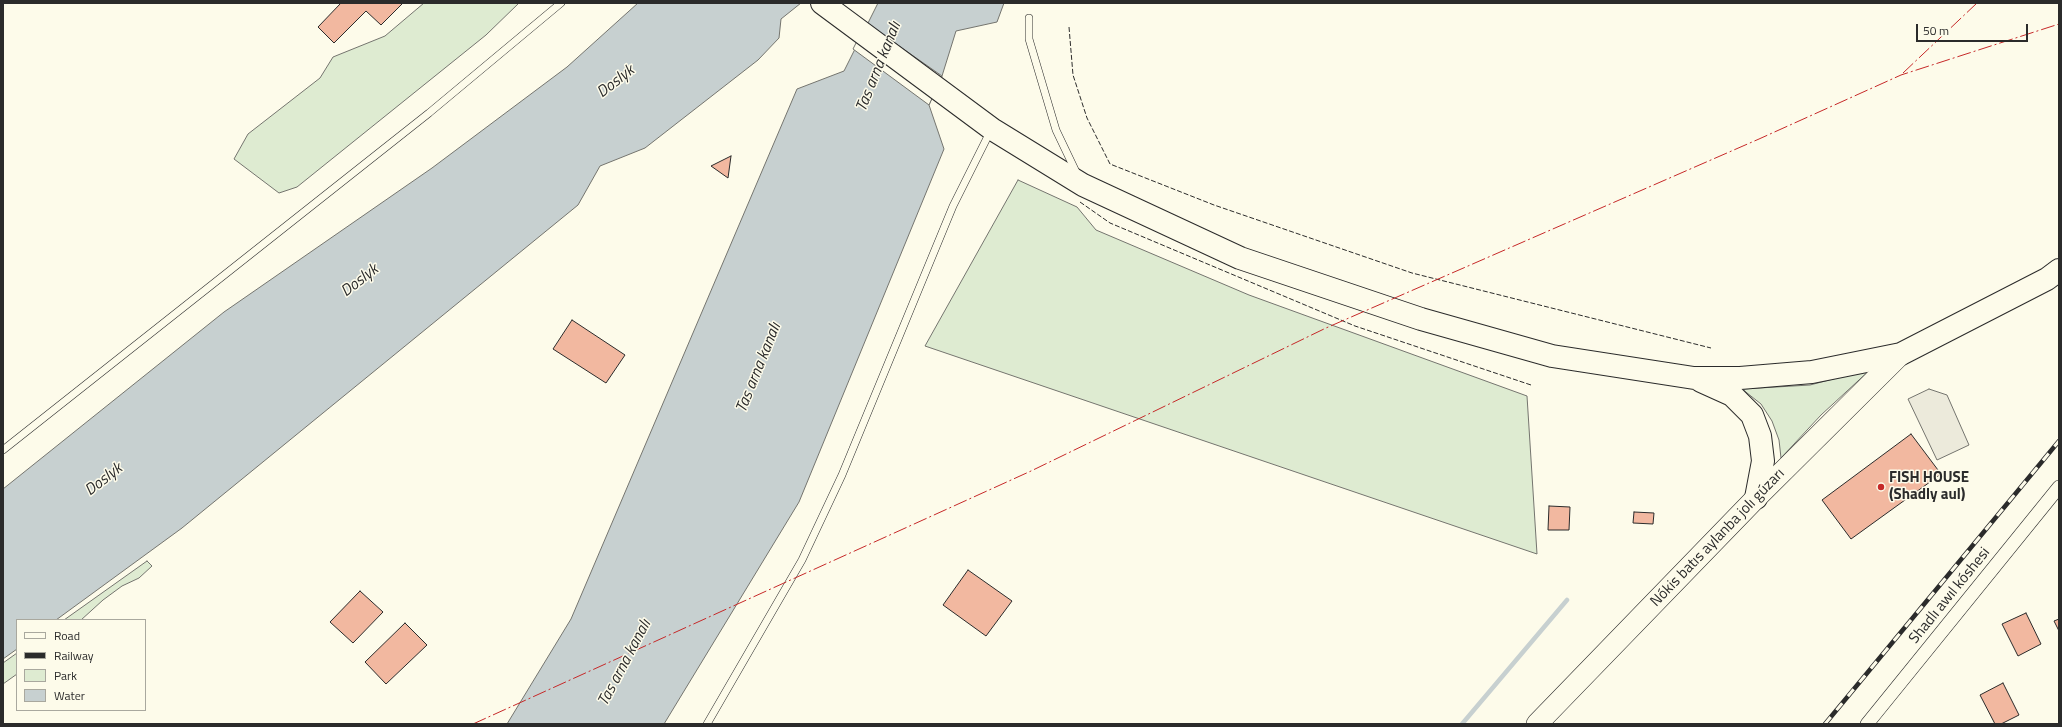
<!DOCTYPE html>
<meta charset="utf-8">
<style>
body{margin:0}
#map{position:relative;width:2062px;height:727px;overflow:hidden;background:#fdfbea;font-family:"Titillium Web",sans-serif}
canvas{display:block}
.frame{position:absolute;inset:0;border:4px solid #2b2b2b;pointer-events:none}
.legend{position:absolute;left:16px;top:619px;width:130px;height:92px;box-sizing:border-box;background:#fdfbea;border:1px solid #a9a89e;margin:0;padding:5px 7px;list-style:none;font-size:12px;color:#2b2b2b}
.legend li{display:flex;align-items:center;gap:8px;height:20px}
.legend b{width:20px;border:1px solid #a9a89e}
.scale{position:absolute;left:1916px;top:24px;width:112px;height:18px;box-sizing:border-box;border:2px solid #2b2b2b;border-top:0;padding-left:5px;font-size:12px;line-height:14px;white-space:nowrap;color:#2b2b2b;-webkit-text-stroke:3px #fdfbea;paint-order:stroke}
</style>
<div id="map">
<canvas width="2062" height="727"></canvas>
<div class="frame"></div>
<ul class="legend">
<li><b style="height:5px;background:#fdfbea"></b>Road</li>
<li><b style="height:5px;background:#2b2b2b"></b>Railway</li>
<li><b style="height:11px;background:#deebd1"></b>Park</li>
<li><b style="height:11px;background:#c7d0d0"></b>Water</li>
</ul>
<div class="scale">50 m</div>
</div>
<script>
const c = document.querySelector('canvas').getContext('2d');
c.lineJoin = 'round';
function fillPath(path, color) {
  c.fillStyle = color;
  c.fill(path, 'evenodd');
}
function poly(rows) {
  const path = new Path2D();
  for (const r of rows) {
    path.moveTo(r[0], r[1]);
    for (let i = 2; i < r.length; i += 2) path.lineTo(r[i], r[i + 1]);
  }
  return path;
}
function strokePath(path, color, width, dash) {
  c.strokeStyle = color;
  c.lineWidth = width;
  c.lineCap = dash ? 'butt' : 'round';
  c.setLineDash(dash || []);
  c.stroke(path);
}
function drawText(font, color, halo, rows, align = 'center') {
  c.font = font + ' "Titillium Web",sans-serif';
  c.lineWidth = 3;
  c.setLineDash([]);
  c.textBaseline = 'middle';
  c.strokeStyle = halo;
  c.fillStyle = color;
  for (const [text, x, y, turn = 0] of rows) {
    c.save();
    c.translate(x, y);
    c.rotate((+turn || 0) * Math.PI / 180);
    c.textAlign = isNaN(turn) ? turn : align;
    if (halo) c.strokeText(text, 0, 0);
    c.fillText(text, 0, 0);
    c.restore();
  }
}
const green = poly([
 [424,3,519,3,486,35,297,187,279,193,234,159,248,134,320,78,333,57,385,36,424,3],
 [1018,180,1077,207,1096,230,1249,295,1527,396,1537,554,925,346,1018,180],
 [1871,369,1821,415,1781,458,1779,440,1772,421,1761,404,1742,389,1810,385,1871,369],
 [147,561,152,566,139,578,122,586,103,600,81,620,64,620,147,561],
 [17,653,17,674,3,684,3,663,17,653]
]);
const parking = poly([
 [1929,389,1947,395,1969,445,1937,460,1908,399,1929,389]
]);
const water = poly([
 [638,3,801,3,781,19,779,38,758,60,645,148,600,166,578,205,182,528,56,620,17,620,17,649,3,659,3,489,224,312,432,168,567,67,638,3],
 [878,3,1004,3,997,22,956,31,942,76,929,105,944,149,799,502,664,724,507,724,571,619,797,89,844,71,878,3]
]);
const pier = poly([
 [866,23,942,76,929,105,853,49,866,23]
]);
const stream = poly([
 [1462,724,1567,600]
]);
const building = poly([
 [341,3,403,3,381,25,366,11,334,43,318,27,341,3],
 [731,156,728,178,711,166,731,156],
 [572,320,625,355,606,383,553,349,572,320],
 [1911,434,1941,474,1851,539,1822,500,1911,434],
 [1549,506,1570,507,1569,530,1548,530,1549,506],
 [1634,512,1654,513,1653,524,1633,523,1634,512],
 [968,570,1012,601,986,636,943,605,968,570],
 [360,591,383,612,353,643,330,622,360,591],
 [2026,613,2041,644,2018,656,2002,624,2026,613],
 [2059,619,2059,631,2054,621,2059,619],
 [405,623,427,645,386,684,365,662,405,623],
 [2003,683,2019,715,2001,724,1995,724,1980,695,2003,683]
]);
const lane = poly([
 [1029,18,1029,39,1056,130,1077,174],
 [3,450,429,113,561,3],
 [707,724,802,560,842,475,953,206,991,130]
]);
const street = poly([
 [1867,724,2059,487]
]);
const primary = poly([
 [1537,724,1756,498,1901,354]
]);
const highway = poly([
 [822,3,992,129,1083,185,1240,258,1421,319,1552,356,1694,378,1740,378,1812,372,1901,354,2047,279,2059,270],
 [1701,381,1732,395,1752,415,1760,436,1763,461,1756,498]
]);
const rail = poly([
 [1825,724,2059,441]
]);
const fence = poly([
 [1069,27,1073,75,1087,118,1110,164,1214,205,1412,273,1711,348],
 [1080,202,1110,223,1355,326,1531,385]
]);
const power = poly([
 [1903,73,1977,3],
 [473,724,1031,471,1326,328,1759,139,1901,75,2059,24]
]);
const markers = [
 [1881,487,4,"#c62828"]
];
const poiNames = [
 ["FISH HOUSE",1889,478],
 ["(Shadly aul)",1889,495]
];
const streetNames = [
 ["Nókis batıs aylanba jolı gúzarı",1718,538,-46],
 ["Shadlı awıl kóshesi",1950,596,-51]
];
const waterNames = [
 ["Tas arna kanalı",879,67,-68],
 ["Doslyk",616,82,-38],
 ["Doslyk",360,281,-38],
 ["Tas arna kanalı",759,368,-68],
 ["Doslyk",104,480,-38],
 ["Tas arna kanalı",625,663,-62]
];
fillPath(green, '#deebd1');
strokePath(green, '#74746e', 1);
fillPath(parking, '#eceadb');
strokePath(parking, '#74746e', 1);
fillPath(water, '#c7d0d0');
strokePath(water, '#74746e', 1);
fillPath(pier, '#fdfbea');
strokePath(pier, '#74746e', 1);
strokePath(stream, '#c7d0d0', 4.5);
fillPath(building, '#f2b8a0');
strokePath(building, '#2b2b2b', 1);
strokePath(lane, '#2b2b2b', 8);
strokePath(street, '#2b2b2b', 14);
strokePath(primary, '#2b2b2b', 22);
strokePath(highway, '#2b2b2b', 24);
strokePath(lane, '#fdfbea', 7);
strokePath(street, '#fdfbea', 13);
strokePath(primary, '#fdfbea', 21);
strokePath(highway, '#fdfbea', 22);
strokePath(rail, '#2b2b2b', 4.5);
strokePath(rail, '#fdfbea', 3, [9]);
strokePath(fence, '#2b2b2b', 1, [5, 2]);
strokePath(power, '#c62828', 1, [14, 3, 2, 3]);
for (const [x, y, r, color] of markers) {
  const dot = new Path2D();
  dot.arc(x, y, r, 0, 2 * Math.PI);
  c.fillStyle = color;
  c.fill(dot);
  strokePath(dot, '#fdfbea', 1.5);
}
drawText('bold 15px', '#2b2b2b', '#fdfbea', poiNames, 'left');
drawText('15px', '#2b2b2b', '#fdfbea', streetNames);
drawText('italic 16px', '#2b2b2b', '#fdfbea', waterNames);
</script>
